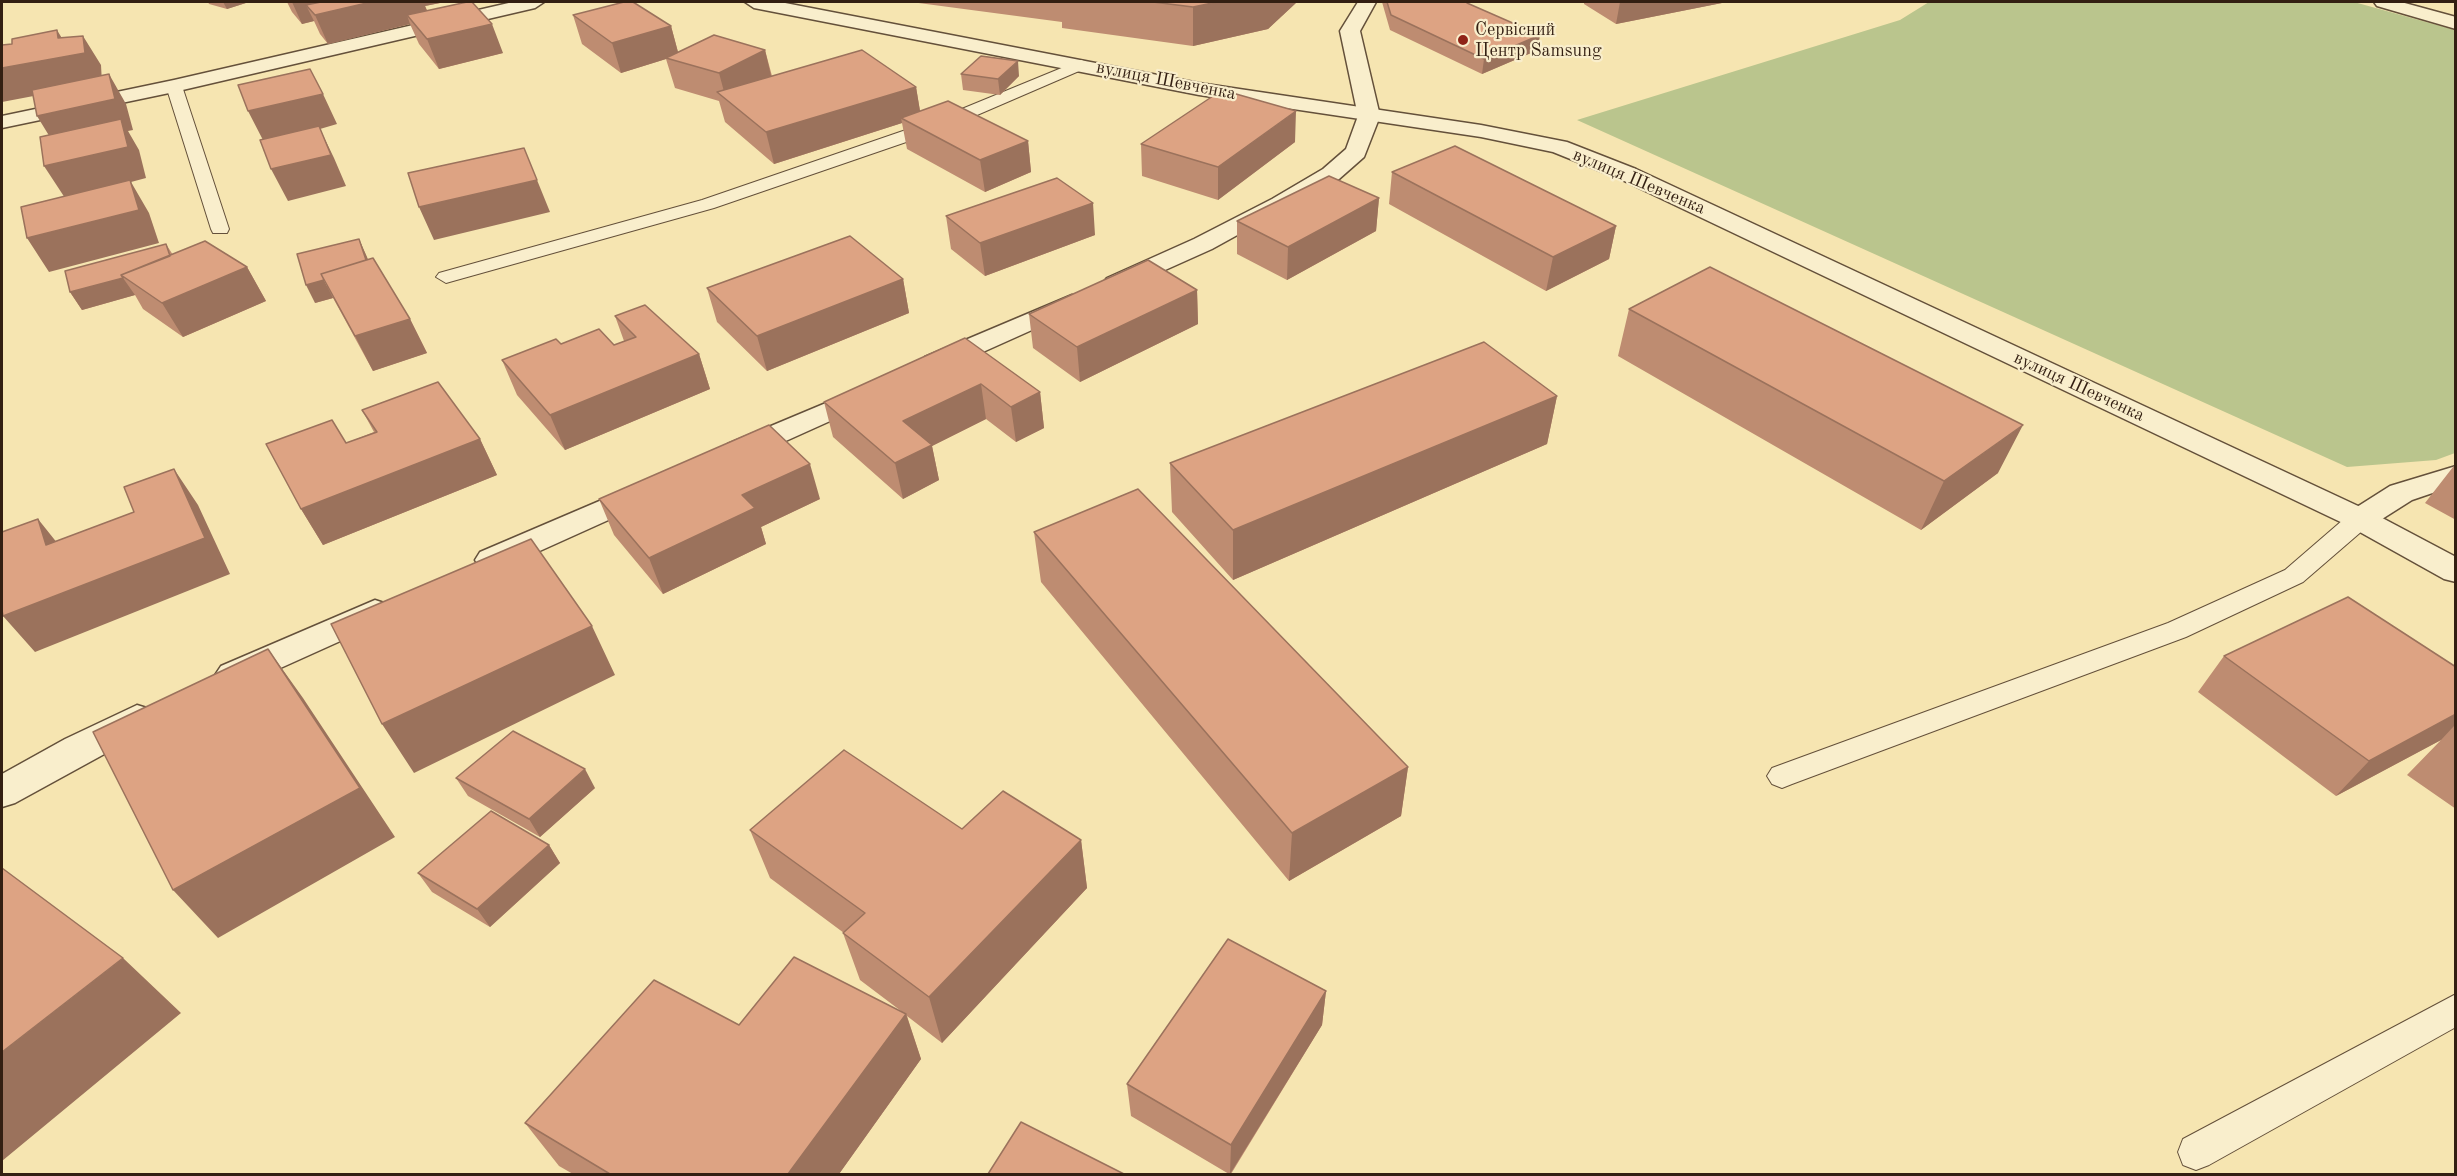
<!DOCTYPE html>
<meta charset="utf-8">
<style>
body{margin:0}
#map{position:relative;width:2457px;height:1176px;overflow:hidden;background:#f6e5b1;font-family:"Old Standard TT",serif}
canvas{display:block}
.frame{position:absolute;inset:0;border:3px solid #331f12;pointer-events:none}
</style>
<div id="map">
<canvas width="2457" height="1176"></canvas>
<div class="frame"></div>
</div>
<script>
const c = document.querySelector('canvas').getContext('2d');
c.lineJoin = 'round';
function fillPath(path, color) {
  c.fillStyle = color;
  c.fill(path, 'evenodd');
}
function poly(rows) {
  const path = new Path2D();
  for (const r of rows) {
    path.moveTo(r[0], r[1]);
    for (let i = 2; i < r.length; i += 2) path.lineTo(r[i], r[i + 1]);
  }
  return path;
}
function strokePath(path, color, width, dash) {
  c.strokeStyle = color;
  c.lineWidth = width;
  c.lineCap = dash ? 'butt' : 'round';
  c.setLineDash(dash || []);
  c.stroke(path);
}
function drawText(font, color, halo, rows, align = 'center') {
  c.font = font + ' "Old Standard TT",serif';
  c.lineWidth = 4.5;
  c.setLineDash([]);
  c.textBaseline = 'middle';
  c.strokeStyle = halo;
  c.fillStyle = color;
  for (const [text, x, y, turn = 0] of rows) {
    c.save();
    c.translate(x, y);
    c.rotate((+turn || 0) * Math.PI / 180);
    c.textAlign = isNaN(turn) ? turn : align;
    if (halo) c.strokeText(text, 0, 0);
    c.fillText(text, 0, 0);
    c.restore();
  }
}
const green = poly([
 [1929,2,2354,2,2455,30,2455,453,2436,460,2347,467,1577,120,1900,20]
]);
const service = poly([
 [1081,60,1086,62,1089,65,1086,68,947,128,714,208,453,281,446,283,436,277,439,273,702,200,935,120,1081,60],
 [174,81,182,86,229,229,227,233,213,233,211,229,166,86,174,81],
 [2360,511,2369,513,2372,519,2369,525,2303,582,2186,637,1792,784,1782,788,1772,784,1767,776,1772,768,2168,623,2285,570,2351,513,2360,511],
 [2456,994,2456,1027,2209,1165,2196,1170,2183,1165,2178,1152,2183,1139,2456,994]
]);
const minor = poly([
 [513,2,544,2,535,8,174,92,2,128,2,116,174,80,513,2],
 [1358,2,1376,2,1360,31,1380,116,1364,157,1339,179,1212,249,1125,288,1116,291,1107,288,1103,283,1107,278,1194,239,1272,199,1323,169,1346,149,1358,116,1340,31,1358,2],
 [1072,295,1081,298,1085,303,1081,308,945,369,935,371,925,369,921,363,925,357,1072,295],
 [869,385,879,387,883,393,879,399,748,458,738,460,728,458,723,451,728,444,869,385],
 [2456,466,2456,485,2412,500,2371,526,2360,529,2349,526,2344,519,2349,512,2390,486,2456,466],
 [644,482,655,485,659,492,655,499,502,568,491,571,480,568,475,560,480,552,644,482],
 [375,600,387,604,392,612,387,620,245,684,233,688,221,684,215,675,221,666,375,600],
 [137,705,150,709,155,719,150,729,15,803,2,807,2,774,65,739,137,705]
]);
const tertiary = poly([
 [745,2,780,2,1199,83,1481,125,1567,142,1636,169,2371,512,2456,557,2456,582,2444,579,2349,526,1620,179,1553,152,1481,137,1199,95,754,8,745,2],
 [2374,2,2401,2,2456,17,2456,29,2377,6,2374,2]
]);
const wall = poly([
 [208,2,249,2,227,9,209,4],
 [287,2,445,2,425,6,427,10,503,53,439,69,419,44,410,24,328,44,320,34,314,21,302,24,292,12],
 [911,2,1297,2,1268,29,1193,46,1062,28,1062,22],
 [1382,2,1467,2,1467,3,1538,50,1482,74,1390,30],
 [1584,2,1727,2,1616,24,1584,4],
 [573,15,671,26,678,52,765,50,772,76,916,87,920,111,1028,141,1031,172,985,192,907,149,902,123,774,164,725,122,719,101,675,88,666,59,621,73,582,44],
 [961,74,1019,76,1000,95,963,90],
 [1295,142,1218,200,1142,176,1141,144],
 [1392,172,1616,226,1609,259,1546,291,1389,204],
 [1379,198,1376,231,1287,280,1237,254,1237,221],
 [946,216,1095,235,985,276,951,249],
 [359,239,368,260,410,319,427,353,373,371,333,298,315,303],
 [166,244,173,255,247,267,266,301,183,337,143,309,135,295,82,310,70,292],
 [903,279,909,313,767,371,717,322,707,288],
 [1197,290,1198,324,1080,382,1033,348,1029,314],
 [1629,309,1998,473,1921,530,1618,356],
 [615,316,699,354,710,389,565,450,517,395,502,360,561,344,614,345,624,341],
 [965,338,1040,392,1044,428,1016,442,986,419,932,446,939,480,903,499,833,437,824,402],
 [1557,396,1547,444,1233,580,1172,512,1170,463],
 [362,410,480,439,497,475,323,545,301,509,346,443,374,432],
 [2456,466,2456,520,2425,503,2453,467],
 [599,499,820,499,761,527,766,544,663,594,614,535],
 [1034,532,1408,767,1401,816,1289,881,1041,582],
 [2224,656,2456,667,2456,809,2407,775,2441,740,2336,796,2198,692],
 [456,778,595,788,540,837,468,796],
 [962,829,1081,840,1087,888,942,1043,907,1016,921,1059,839,1174,573,1174,559,1166,525,1123,739,1025,901,1011,860,980,843,933,844,933,770,878,750,830],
 [549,845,560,863,490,927,432,892,418,873],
 [1326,991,1322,1025,1231,1174,1229,1174,1131,1116,1127,1084]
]);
const shadedWall = poly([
 [223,2,249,2,227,9],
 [292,2,445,2,425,6,430,19,407,15,410,24,328,44,315,15,306,5,314,21,302,24],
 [1217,2,1297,2,1268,29,1193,46,1193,7],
 [1620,2,1727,2,1616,24],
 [492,24,503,53,439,69,427,39],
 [671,26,679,56,666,58,666,59,621,73,612,43],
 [57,30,72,55,83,36,101,65,102,83,2,102,2,68,58,38],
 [1540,35,1538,50,1482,74,1484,59],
 [765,50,772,80,726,99,719,73],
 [1018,61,1019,76,1000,95,998,79],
 [109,74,126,104,133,130,128,131,139,150,146,178,131,182,149,213,159,243,49,272,27,238,65,198,44,166,56,147,37,116],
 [916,87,921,117,901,118,902,123,774,164,766,132],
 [323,94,337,124,320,129,334,158,346,186,288,201,271,169,264,142,248,111],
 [1296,111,1295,142,1218,200,1218,167],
 [1028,141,1031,172,985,192,980,160],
 [537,180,550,212,434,240,419,207],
 [1379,198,1376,231,1287,280,1288,247],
 [1093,203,1095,235,985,276,980,243],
 [1616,226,1609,259,1546,291,1553,257],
 [359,239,367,257,378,286,334,298],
 [247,267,266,301,183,337,162,303],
 [123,278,135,295,82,310,70,292],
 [903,279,909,313,767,371,757,336],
 [324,280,333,298,315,303,306,285],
 [1197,290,1198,324,1080,382,1077,347],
 [410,319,427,353,373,371,355,336],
 [699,354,710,389,565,450,550,415],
 [981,384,986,419,932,446,939,480,903,499,895,463,903,421],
 [1040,392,1044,428,1016,442,1011,407],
 [1557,396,1547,444,1233,580,1233,530],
 [2023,425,1998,473,1921,530,1944,481],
 [480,439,497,475,323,545,301,509],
 [810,464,820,499,761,527,766,544,663,594,649,558,742,495],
 [174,469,198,505,230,574,35,652,3,616,205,538],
 [38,519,66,554,46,545],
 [592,626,615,675,414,773,382,724],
 [268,649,303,698,395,837,218,938,173,890],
 [2456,714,2456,727,2454,726,2441,740,2336,796,2369,761],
 [1408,767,1401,816,1289,881,1292,833],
 [585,769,595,788,540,837,529,819],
 [1081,840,1087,888,942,1043,929,997],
 [549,845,560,863,490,927,477,909],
 [123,958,181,1013,2,1161,2,1052],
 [1326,991,1322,1025,1230,1174,1231,1145],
 [906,1014,921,1059,839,1174,788,1174]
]);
const building = poly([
 [321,2,371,2,315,15,306,5,321,2],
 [467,2,472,2,492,24,427,39,407,15,467,2],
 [624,2,633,2,671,26,612,43,573,15,624,2],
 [1153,2,1217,2,1193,7,1153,2],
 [1387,2,1467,2,1467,3,1540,35,1484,59,1391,15,1387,2],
 [57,30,58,38,83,36,85,53,2,68,2,45,12,44,12,39,57,30],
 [714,35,765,50,719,73,666,58,714,35],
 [862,50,916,87,766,132,717,92,862,50],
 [981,56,1018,61,998,79,961,74,981,56],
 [310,69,323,94,248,111,238,85,310,69],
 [109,74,115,99,37,116,32,90,109,74],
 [1222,90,1296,111,1218,167,1141,144,1222,90],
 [948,101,1028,141,980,160,901,118,948,101],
 [121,119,128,147,44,166,40,137,121,119],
 [319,126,331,155,271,169,260,140,319,126],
 [1455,146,1616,226,1553,257,1392,172,1455,146],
 [524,148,537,180,419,207,408,173,524,148],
 [1329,176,1379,198,1288,247,1237,221,1329,176],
 [1057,178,1093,203,980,243,946,216,1057,178],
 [130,180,139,210,27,238,21,207,130,180],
 [850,236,903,279,757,336,707,288,850,236],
 [359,239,366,260,321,274,324,280,306,285,297,254,359,239],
 [205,241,247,267,162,303,121,275,205,241],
 [166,244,170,256,121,275,123,278,70,292,65,271,166,244],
 [373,258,410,319,355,336,321,274,373,258],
 [1148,260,1197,290,1077,347,1029,314,1148,260],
 [1710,267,2023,425,1944,481,1629,309,1710,267],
 [645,305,699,354,550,415,502,360,556,339,561,344,599,329,614,345,636,337,615,316,645,305],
 [965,338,1040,392,1011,407,981,384,903,421,932,445,895,463,824,402,965,338],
 [1484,342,1557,396,1233,530,1170,463,1484,342],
 [438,382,480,439,301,509,266,444,332,420,346,443,377,432,362,410,438,382],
 [769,425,810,464,742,495,755,508,649,558,599,499,769,425],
 [174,469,205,538,3,616,2,610,2,532,38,519,46,545,134,512,124,487,174,469],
 [1138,489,1408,767,1292,833,1034,532,1138,489],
 [531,539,592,626,382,724,331,624,531,539],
 [2348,597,2456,667,2456,714,2369,761,2224,656,2348,597],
 [268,649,360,788,173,890,93,732,268,649],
 [513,731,585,769,529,819,456,778,513,731],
 [844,750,962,829,1003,791,1081,840,929,997,843,933,865,913,750,830,844,750],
 [491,811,549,845,477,909,418,873,491,811],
 [2,868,123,958,2,1052,2,868],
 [1228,939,1326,991,1231,1145,1127,1084,1228,939],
 [794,957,906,1014,788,1174,610,1174,525,1123,654,980,739,1025,794,957],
 [1021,1122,1124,1174,988,1174,1021,1122]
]);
const markers = [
 [1463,40,6,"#8f2418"]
];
const farPoinames = [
 ["Сервісний",1475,30],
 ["Центр Samsung",1475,51]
];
const farStreetnames = [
 ["вулиця Шевченка",1166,81,11],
 ["вулиця Шевченка",1639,182,23],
 ["вулиця Шевченка",2079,387,25]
];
fillPath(green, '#bac58d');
strokePath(service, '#64503a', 2);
strokePath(minor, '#64503a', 3);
strokePath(tertiary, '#64503a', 3);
fillPath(service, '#f9eecc');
fillPath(minor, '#f9eecc');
fillPath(tertiary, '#f9eecc');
fillPath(wall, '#be8c71');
fillPath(shadedWall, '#9b725c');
fillPath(building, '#dda383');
strokePath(building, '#9b725c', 1.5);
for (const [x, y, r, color] of markers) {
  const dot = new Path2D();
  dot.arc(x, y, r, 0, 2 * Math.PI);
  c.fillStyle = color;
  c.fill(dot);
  strokePath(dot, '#f9eecc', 2);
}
drawText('18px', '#331f12', '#f9eecc', farPoinames, 'left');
drawText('18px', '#331f12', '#f9eecc', farStreetnames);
</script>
